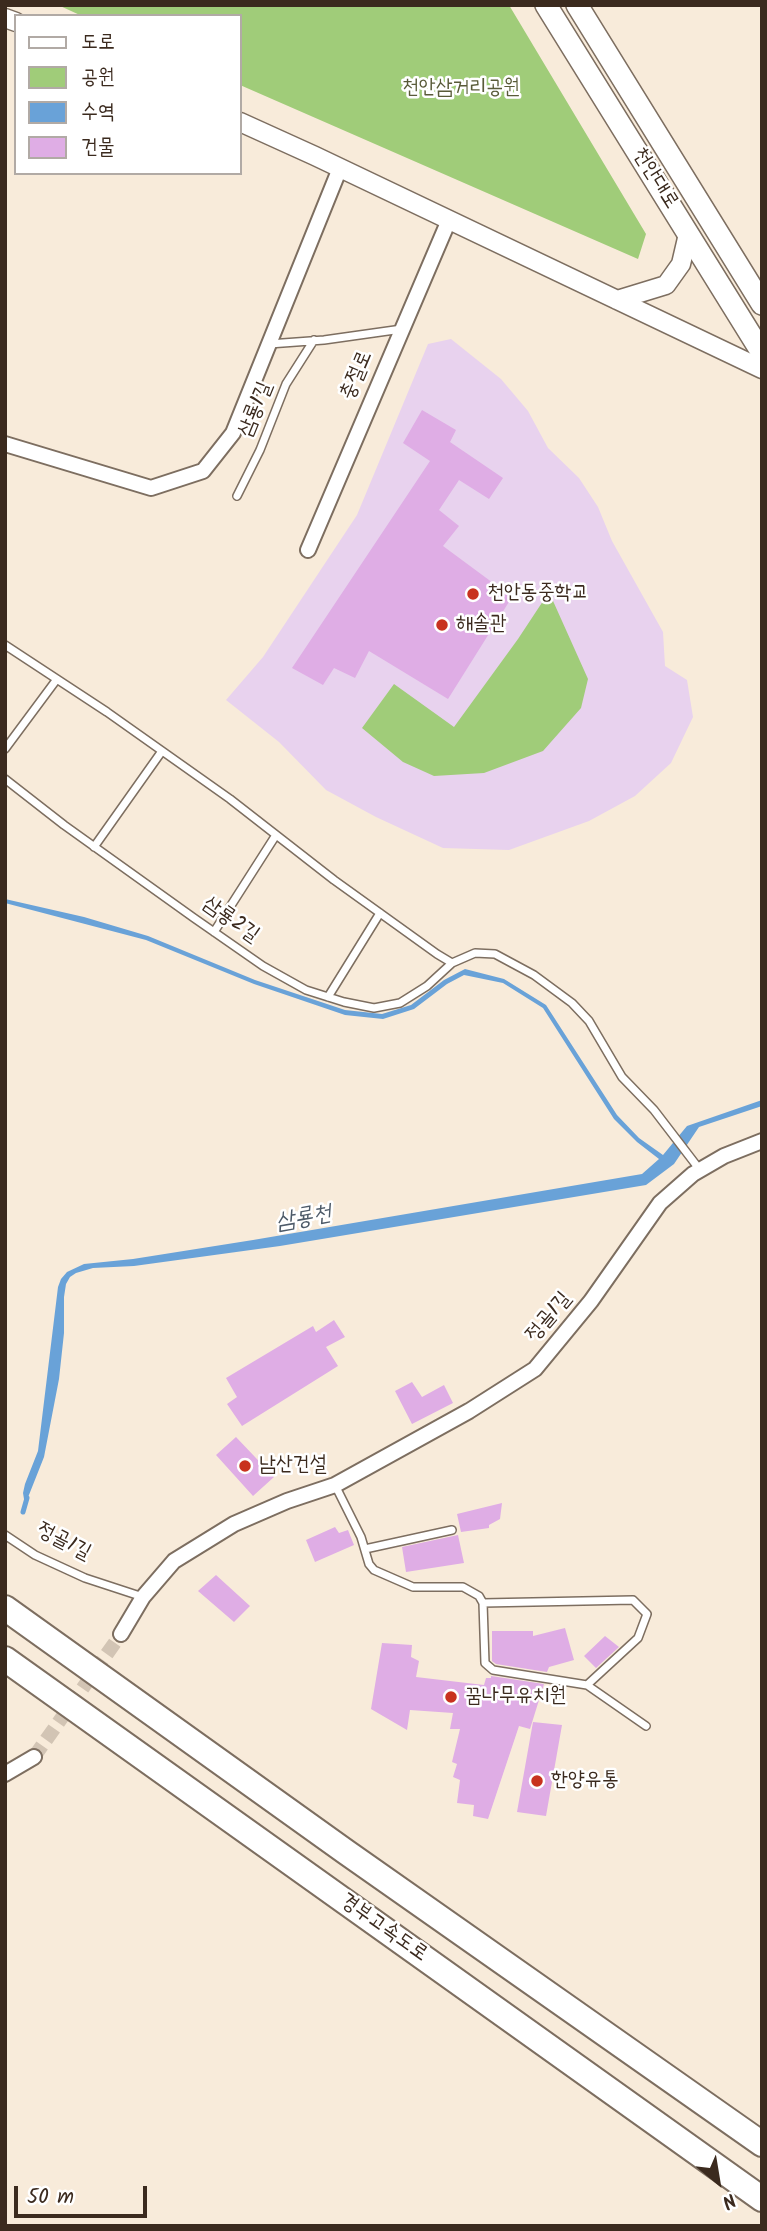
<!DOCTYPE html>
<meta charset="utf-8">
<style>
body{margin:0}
#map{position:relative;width:767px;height:2231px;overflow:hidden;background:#f8ebda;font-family:Kalam,"Poor Story",sans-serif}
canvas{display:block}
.frame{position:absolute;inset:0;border:7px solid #3b2a1e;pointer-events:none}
.legend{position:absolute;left:14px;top:14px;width:228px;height:161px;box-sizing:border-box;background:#fff;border:2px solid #b1aaa5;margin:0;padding:9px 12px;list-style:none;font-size:21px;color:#3b2a1e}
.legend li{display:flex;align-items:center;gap:14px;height:35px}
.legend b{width:35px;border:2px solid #b1aaa5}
.north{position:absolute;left:683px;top:2147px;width:70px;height:70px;-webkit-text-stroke:5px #fff;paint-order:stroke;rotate:150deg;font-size:19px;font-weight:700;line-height:28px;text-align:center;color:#3b2a1e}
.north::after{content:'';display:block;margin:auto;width:24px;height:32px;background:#3b2a1e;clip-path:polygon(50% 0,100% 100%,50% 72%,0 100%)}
.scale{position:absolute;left:14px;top:2186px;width:133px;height:32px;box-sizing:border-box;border:4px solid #3b2a1e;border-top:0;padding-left:9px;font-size:21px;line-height:24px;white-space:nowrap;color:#3b2a1e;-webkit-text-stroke:5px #fff;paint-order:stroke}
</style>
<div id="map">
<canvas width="767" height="2231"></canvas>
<div class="frame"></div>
<ul class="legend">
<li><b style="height:9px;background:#fff"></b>도로</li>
<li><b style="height:19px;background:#a0cc79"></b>공원</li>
<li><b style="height:19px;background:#69a2d8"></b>수역</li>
<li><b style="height:19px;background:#dfade5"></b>건물</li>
</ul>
<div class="north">N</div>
<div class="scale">50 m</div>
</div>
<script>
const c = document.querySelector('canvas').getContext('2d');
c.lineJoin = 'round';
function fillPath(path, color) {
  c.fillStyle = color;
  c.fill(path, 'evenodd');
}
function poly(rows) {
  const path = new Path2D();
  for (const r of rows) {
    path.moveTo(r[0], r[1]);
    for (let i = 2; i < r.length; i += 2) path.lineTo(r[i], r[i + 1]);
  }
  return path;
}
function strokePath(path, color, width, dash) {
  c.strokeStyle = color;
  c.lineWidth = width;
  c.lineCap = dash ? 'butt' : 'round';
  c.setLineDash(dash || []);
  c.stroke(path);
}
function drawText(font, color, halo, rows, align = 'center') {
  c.font = font + ' Kalam,"Poor Story",sans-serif';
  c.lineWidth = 5;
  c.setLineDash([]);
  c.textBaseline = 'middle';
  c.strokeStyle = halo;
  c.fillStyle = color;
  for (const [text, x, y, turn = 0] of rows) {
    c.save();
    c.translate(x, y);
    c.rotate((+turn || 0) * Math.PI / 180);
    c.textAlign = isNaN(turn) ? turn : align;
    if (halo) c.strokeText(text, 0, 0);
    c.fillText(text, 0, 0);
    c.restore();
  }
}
const built = poly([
 [451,339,501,379,528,411,548,448,579,478,598,507,612,541,663,632,665,666,687,680,693,717,671,763,635,796,589,821,509,850,443,848,376,817,326,790,279,742,226,700,263,657,357,515,428,344]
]);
const green = poly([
 [58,5,509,5,646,234,638,259,240,85,240,16,82,16],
 [549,592,588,679,581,708,543,751,484,773,434,776,403,762,362,728,394,684,454,727,518,639]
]);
const water = poly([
 [5,899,84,917,148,936,255,980,345,1010,382,1014,411,1005,444,980,465,969,504,979,546,1005,617,1115,639,1138,663,1155,687,1126,762,1100,762,1106,699,1127,674,1164,646,1185,280,1246,134,1266,93,1268,76,1273,70,1277,66,1284,64,1297,64,1333,59,1379,44,1457,25,1505,23,1493,25,1484,38,1451,58,1287,61,1279,67,1272,84,1264,133,1259,253,1240,642,1174,659,1159,637,1142,614,1119,543,1008,503,983,464,975,447,984,414,1009,383,1019,345,1015,254,984,146,940,5,903]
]);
const stream = poly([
 [23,1512,27,1498]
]);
const building = poly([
 [422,410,456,430,450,442,503,478,489,499,459,480,439,510,459,526,443,546,512,597,448,699,369,651,355,678,334,668,323,685,292,668,430,461,403,443],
 [334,1320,345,1337,326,1347,338,1366,242,1426,227,1404,237,1397,226,1378,313,1326,316,1332],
 [412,1382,422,1397,444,1385,453,1403,412,1424,395,1391],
 [236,1437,274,1477,253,1496,216,1455],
 [502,1503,500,1519,489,1525,489,1528,461,1532,457,1514],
 [335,1527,339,1533,348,1530,354,1545,315,1562,306,1540],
 [458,1535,464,1563,406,1572,402,1547],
 [216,1575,250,1606,234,1622,198,1591],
 [565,1628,574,1660,549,1667,547,1672,496,1664,492,1661,492,1631,533,1631,533,1636],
 [605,1636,619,1647,596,1668,584,1656],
 [382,1643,412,1645,411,1657,419,1661,416,1677,484,1685,486,1678,491,1678,491,1676,544,1684,530,1729,519,1726,488,1819,473,1816,474,1805,457,1803,460,1780,453,1777,457,1764,452,1762,460,1729,450,1729,453,1713,410,1710,407,1730,371,1709],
 [533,1722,562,1725,546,1816,517,1812]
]);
const minorTunnel = poly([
 [34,1757,121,1634]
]);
const service = poly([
 [269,344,324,340,402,329],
 [237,496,260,450,286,384,314,340],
 [5,645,107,712,230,799,334,880,437,954,452,963,475,953,495,954,534,975,572,1003,589,1021,622,1077,654,1110,700,1170],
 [5,749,57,679],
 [5,779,64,825,194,918,263,966,306,990,344,1002,374,1008,400,1003,427,986,452,963],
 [94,847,162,751],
 [214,932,276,835],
 [328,997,380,913],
 [335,1485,361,1537,369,1564,374,1570,413,1587,463,1587,479,1596,483,1603,485,1663,493,1670,587,1685,646,1726],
 [5,1535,35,1555,85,1578,143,1597],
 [365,1549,452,1530],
 [483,1603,633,1600,647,1614,638,1638,587,1685]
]);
const minor = poly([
 [5,444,151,488,203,471,233,433,340,168],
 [308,550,449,220],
 [121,1634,143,1597,174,1561,234,1524,287,1501,335,1485,469,1411,535,1369,591,1301,660,1203,693,1174,724,1156,762,1141],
 [5,1774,34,1757]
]);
const tertiary = poly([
 [5,18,16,22],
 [240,122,315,156,762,369],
 [617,300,666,285,681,264,688,234]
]);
const primary = poly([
 [546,5,762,353],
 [577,5,762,304]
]);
const motorway = poly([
 [5,1608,346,1852,762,2144],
 [5,1659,762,2199]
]);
const markers = [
 [473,594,7,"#c8321e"],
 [442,625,7,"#c8321e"],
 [245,1466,7,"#c8321e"],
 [451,1697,7,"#c8321e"],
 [537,1781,7,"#c8321e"]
];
const parkNames = [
 ["천안삼거리공원",461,89]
];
const streetNames = [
 ["천안대로",654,179,58],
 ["충절로",358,376,-67],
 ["삼룡1길",257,410,-68],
 ["삼룡2길",230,921,35],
 ["정골1길",550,1318,-50],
 ["정골1길",63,1543,27],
 ["경부고속도로",383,1929,35]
];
const poiNames = [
 ["천안동중학교",487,594],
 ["해솔관",456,625],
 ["남산건설",259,1466],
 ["꿈나무유치원",465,1697],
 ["한양유통",551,1781]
];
const waterNames = [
 ["삼룡천",304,1220,-10]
];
fillPath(built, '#e8d2ee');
fillPath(green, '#a0cc79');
fillPath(water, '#69a2d8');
strokePath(stream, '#69a2d8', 5);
fillPath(building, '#dfade5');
strokePath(minorTunnel, '#d2c4b4', 14, [14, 7]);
strokePath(service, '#7d6e60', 10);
strokePath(minor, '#7d6e60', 18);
strokePath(tertiary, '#7d6e60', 21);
strokePath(primary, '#7d6e60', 24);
strokePath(motorway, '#7d6e60', 28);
strokePath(service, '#fff', 7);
strokePath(minor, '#fff', 14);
strokePath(tertiary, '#fff', 18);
strokePath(primary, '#fff', 21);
strokePath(motorway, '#fff', 24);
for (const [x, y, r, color] of markers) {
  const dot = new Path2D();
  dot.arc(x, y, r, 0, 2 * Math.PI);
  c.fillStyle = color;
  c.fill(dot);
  strokePath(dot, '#fff', 2.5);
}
drawText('21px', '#595b39', '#fff', parkNames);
drawText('21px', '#3b2a1e', '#fff', streetNames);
drawText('21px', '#3b2a1e', '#fff', poiNames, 'left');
drawText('italic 23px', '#4d5a68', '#fff', waterNames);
</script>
